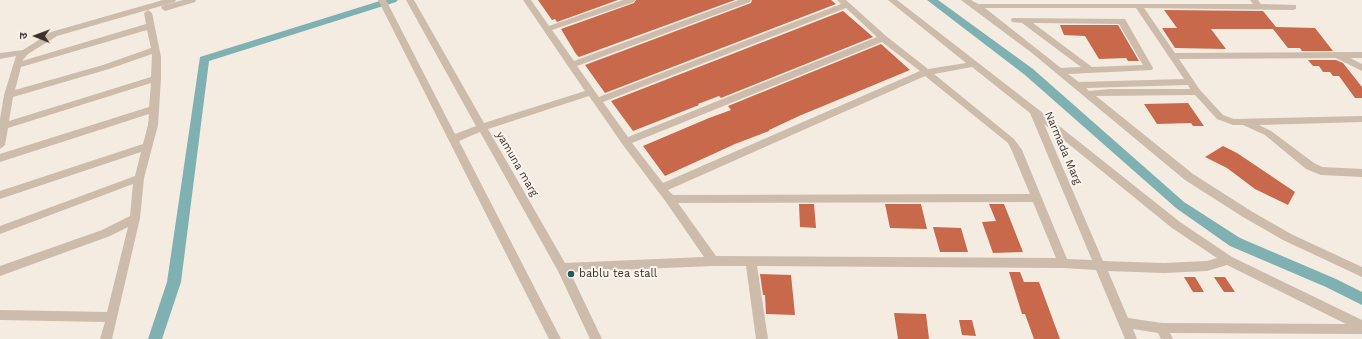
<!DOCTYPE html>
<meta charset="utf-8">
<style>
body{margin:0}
#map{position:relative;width:1362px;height:339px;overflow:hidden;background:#f4ebe1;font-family:"Work Sans","Noto Sans Devanagari",sans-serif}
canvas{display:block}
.north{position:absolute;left:16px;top:16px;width:40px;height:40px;-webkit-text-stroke:3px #fbf5ee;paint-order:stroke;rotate:271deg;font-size:11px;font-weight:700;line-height:16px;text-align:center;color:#3b302b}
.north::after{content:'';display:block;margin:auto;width:14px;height:18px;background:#3b302b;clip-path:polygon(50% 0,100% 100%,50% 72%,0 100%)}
</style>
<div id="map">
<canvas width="1362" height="339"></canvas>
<div class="north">उ</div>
</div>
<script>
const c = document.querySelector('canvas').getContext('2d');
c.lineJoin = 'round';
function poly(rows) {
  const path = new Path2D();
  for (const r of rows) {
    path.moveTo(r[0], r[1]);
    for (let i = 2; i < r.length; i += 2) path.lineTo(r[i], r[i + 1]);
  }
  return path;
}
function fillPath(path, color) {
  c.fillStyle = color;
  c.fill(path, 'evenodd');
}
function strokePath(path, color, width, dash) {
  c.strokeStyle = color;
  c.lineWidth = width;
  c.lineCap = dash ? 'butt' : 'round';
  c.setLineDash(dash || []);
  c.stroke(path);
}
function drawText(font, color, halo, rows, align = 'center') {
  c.font = font + ' "Work Sans",sans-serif';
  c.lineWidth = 4;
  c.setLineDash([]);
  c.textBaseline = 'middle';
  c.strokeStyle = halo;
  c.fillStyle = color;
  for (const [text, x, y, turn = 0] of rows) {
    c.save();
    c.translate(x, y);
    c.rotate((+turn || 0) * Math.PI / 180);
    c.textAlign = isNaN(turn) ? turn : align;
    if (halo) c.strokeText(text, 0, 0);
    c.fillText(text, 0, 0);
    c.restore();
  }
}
const canal = poly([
 [383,0,398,0,396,2,209,61,181,282,162,339,148,339,167,282,200,57,383,0],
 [927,0,938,0,1033,69,1184,202,1240,238,1336,279,1362,292,1362,305,1326,287,1230,246,1176,208,1025,75,927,0]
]);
const building = poly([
 [538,0,618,0,557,22,555,19,552,20],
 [636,0,735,0,579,57,576,54,561,29,634,3],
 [752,0,831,0,836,4,605,93,585,65,751,3],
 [1164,10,1263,11,1276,27,1315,28,1333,51,1302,51,1300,48,1288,48,1273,29,1211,29,1226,49,1175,48,1162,28,1177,28],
 [843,11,873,37,721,98,719,96,698,104,699,105,633,131,611,101],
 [1060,25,1118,25,1139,61,1128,61,1126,58,1099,59,1085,36,1064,35],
 [881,44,910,70,799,116,769,130,769,131,735,144,665,176,643,146,709,118,731,110,728,106],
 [1308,60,1336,60,1343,63,1362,87,1362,98,1355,98,1339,76,1333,76,1330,72,1323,72,1319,66,1313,66],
 [1188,103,1204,126,1193,126,1191,123,1157,124,1144,104],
 [1223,146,1237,153,1295,192,1288,205,1255,189,1227,168,1205,157],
 [799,204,814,204,816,228,800,227],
 [885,204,921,204,927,229,890,228],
 [989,204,1004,204,1023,252,993,253,982,222,996,221],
 [933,227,961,228,968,252,940,252],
 [1009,272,1020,272,1024,282,1039,282,1060,339,1034,339,1025,314,1022,314],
 [760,274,791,275,795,315,766,314,765,295,763,295],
 [1184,277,1195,277,1204,292,1193,292],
 [1214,277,1225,277,1235,292,1224,292],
 [894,313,926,314,929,339,898,339],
 [959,320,972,320,976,336,962,335]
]);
const minor = poly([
 [163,0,176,0,175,2,57,36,28,54,22,61,146,24,144,13,148,10,152,13,161,57,161,78,158,125,144,178,140,218,112,339,100,339,105,322,0,320,0,310,107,312,128,227,110,236,0,276,0,266,102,230,130,216,133,184,0,234,0,226,135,176,141,152,0,199,0,191,143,144,148,125,149,114,0,162,0,154,149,107,151,83,8,128,5,145,0,149,0,119,4,95,16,56,0,59,0,53,23,50,51,32,163,0],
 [147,30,151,48,103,65,15,90,21,67,147,30],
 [152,54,151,77,9,121,13,97,109,69,152,54],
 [183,0,196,0,195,2,165,11,161,8,162,6,183,0],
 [378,0,386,0,455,134,476,126,406,0,414,0,484,123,585,91,523,0,531,0,549,26,623,0,635,0,634,2,552,30,574,61,739,0,751,0,750,2,577,66,599,97,841,4,837,0,846,0,886,36,928,69,966,63,888,0,897,0,1039,110,1180,222,1232,257,1362,320,1362,334,1170,333,1173,339,1161,339,1158,333,1133,329,1137,339,1125,339,1096,270,1063,268,757,266,768,339,756,339,746,266,713,266,570,272,602,339,590,339,558,271,480,132,459,141,561,339,549,339,378,0],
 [846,8,877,37,628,137,603,102,846,8],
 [882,42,920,71,663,183,632,143,882,42],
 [972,67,1030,113,1092,260,1067,259,1022,150,1014,139,934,74,972,67],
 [925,76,1008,143,1012,151,1030,194,673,195,668,190,925,76],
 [589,96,623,145,666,202,704,257,565,263,488,129,589,96],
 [1044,124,1172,228,1217,258,1207,261,1164,263,1103,261,1044,124],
 [1033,202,1056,258,716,256,678,203,1033,202],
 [1227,265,1346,324,1162,323,1128,318,1108,271,1164,273,1207,271,1227,265],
 [961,0,971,0,978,4,1253,4,1250,0,1258,0,1261,4,1296,5,1296,9,1293,10,1144,8,1175,53,1362,52,1362,58,1350,58,1362,64,1362,71,1336,58,1179,59,1200,90,1223,115,1234,119,1362,116,1362,122,1259,125,1271,131,1314,163,1322,167,1362,169,1362,177,1321,175,1306,169,1265,135,1243,125,1233,125,1217,119,1195,95,1096,96,1193,174,1251,211,1291,234,1362,267,1362,277,1283,240,1243,217,1185,180,1032,53,961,0],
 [985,8,1136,8,1184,79,1079,82,1068,74,1152,70,1153,68,1125,19,1012,18,1011,20,1012,22,1022,23,1081,67,1061,68,985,8],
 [1033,23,1119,24,1143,65,1092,67,1033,23],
 [1188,85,1190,89,1110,89,1089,91,1086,88,1188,85]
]);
const markers = [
 [571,274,4,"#1f5a5e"]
];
const streetNames = [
 ["Narmada Marg",1063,148,67],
 ["yamuna marg",517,164,60]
];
const poiNames = [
 ["bablu tea stall",579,274]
];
fillPath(canal, '#7fb0b2');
fillPath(building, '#c8694b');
fillPath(minor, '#cdbbac');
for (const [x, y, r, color] of markers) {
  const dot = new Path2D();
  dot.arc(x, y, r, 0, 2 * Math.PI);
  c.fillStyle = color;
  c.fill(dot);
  strokePath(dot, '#fbf5ee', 1.5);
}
drawText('11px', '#3b302b', '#fbf5ee', streetNames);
drawText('11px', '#3b302b', '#fbf5ee', poiNames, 'left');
</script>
